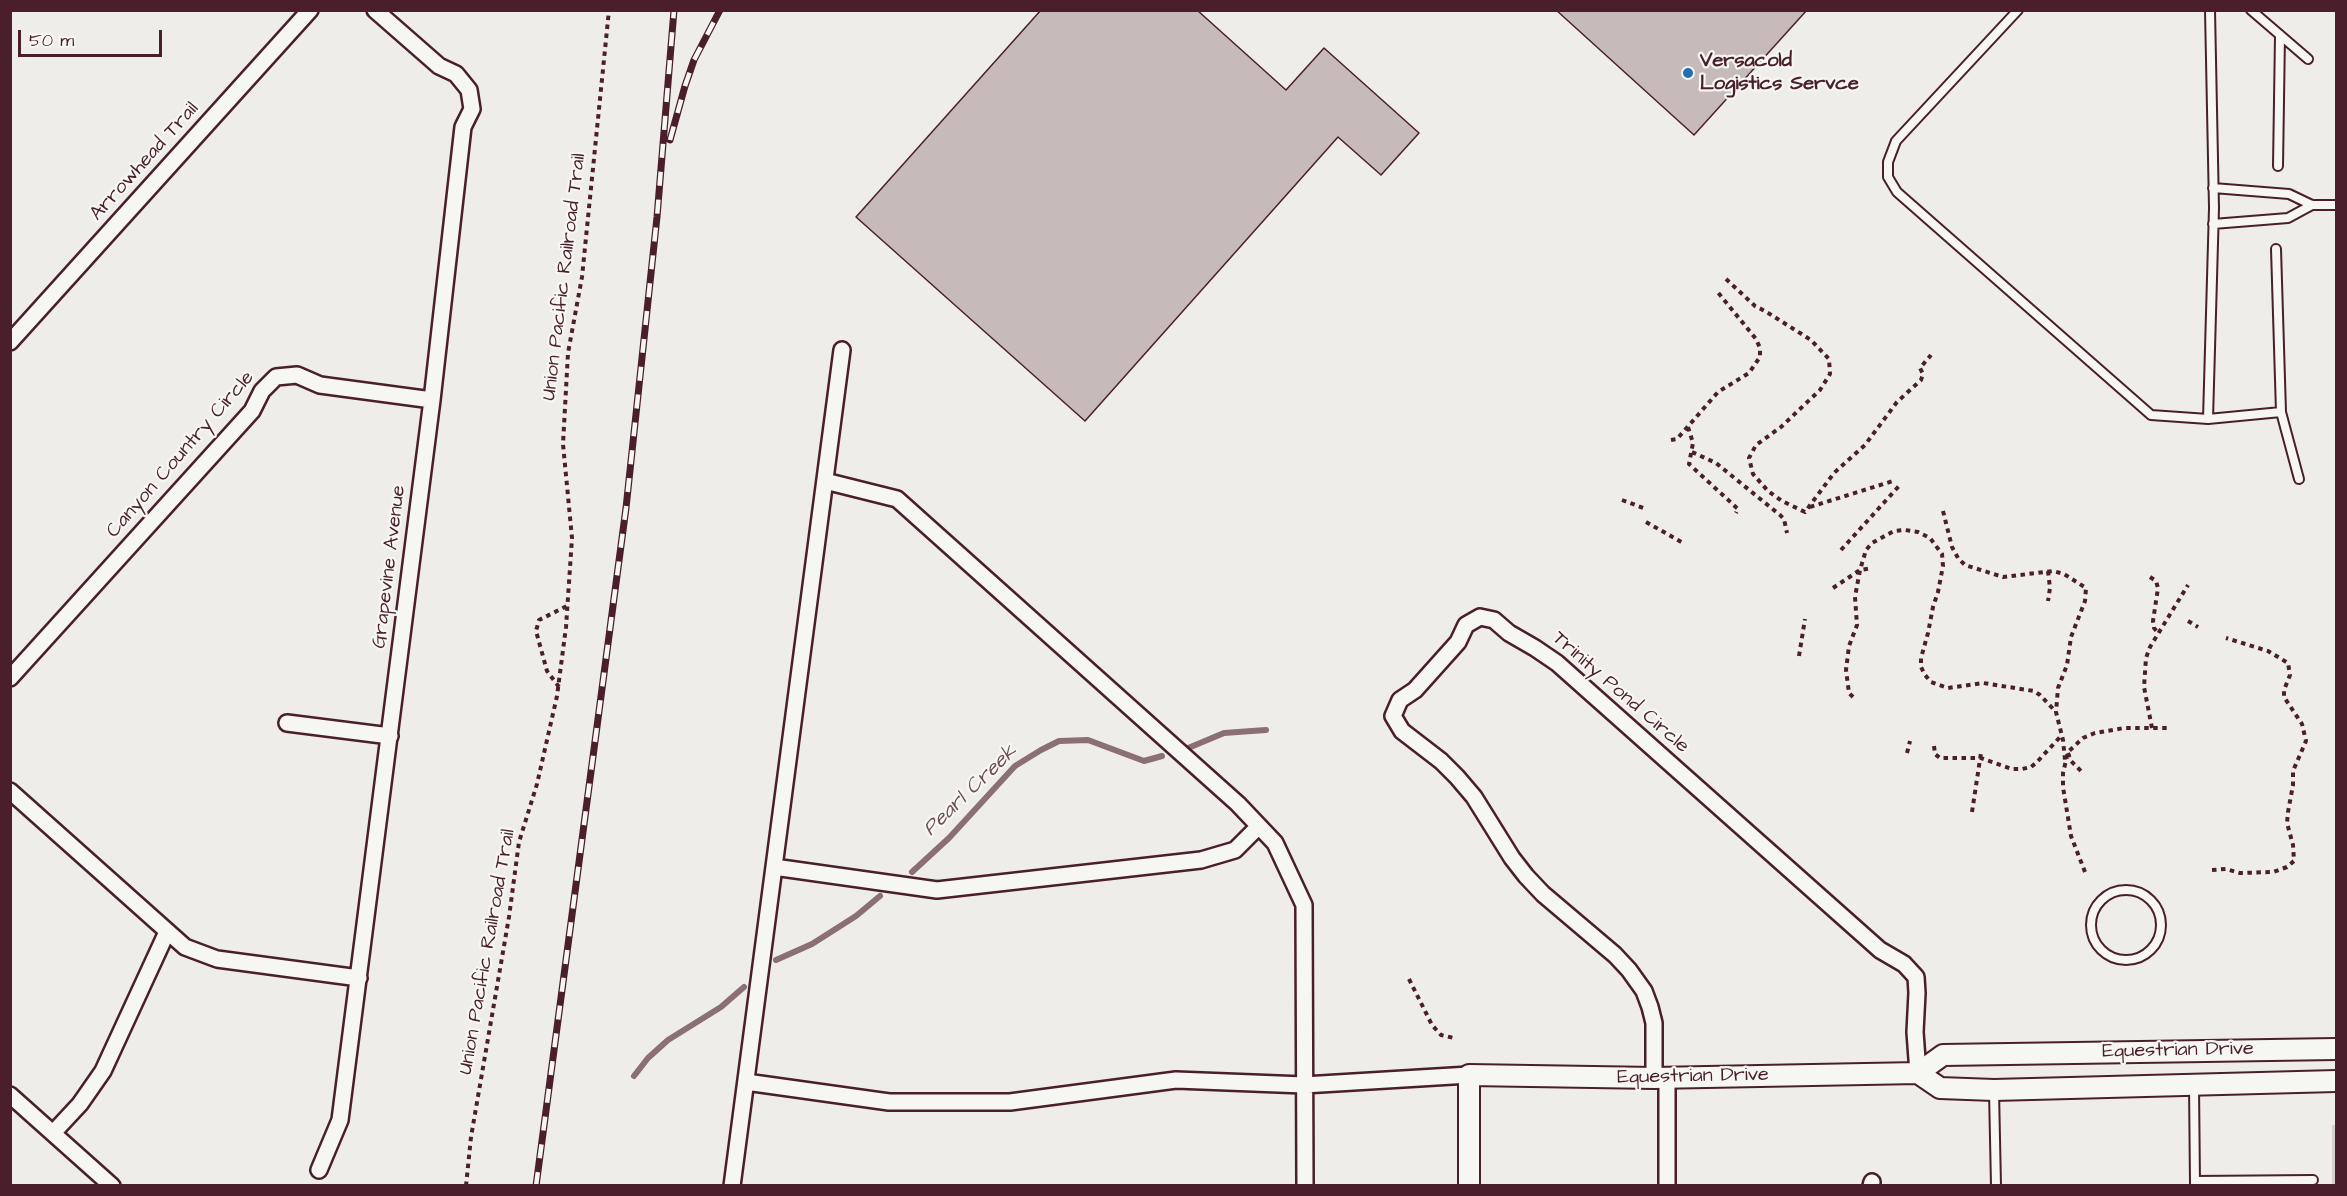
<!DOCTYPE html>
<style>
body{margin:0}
#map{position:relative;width:2347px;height:1196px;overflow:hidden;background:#efedea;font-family:"Architects Daughter",sans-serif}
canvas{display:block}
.frame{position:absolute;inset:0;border:12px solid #4a1f2b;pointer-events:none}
.scale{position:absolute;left:18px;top:30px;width:144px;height:27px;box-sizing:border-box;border:3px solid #4a1f2b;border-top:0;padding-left:8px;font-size:18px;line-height:21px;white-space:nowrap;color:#4a1f2b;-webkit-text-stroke:4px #f6f6f2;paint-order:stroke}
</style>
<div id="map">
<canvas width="2347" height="1196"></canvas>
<div class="frame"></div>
<div class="scale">50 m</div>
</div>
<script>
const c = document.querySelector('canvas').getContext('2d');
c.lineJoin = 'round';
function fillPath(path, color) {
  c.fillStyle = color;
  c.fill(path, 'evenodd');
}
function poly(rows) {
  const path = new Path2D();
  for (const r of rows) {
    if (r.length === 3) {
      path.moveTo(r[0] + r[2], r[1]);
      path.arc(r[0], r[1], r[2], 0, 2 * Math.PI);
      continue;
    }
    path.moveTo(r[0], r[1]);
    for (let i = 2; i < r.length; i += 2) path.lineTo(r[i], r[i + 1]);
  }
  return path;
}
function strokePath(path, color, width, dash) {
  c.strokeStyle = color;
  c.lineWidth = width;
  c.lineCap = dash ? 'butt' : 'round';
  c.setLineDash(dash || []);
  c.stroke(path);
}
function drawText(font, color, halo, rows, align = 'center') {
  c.font = font + ' "Architects Daughter",sans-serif';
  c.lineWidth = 4.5;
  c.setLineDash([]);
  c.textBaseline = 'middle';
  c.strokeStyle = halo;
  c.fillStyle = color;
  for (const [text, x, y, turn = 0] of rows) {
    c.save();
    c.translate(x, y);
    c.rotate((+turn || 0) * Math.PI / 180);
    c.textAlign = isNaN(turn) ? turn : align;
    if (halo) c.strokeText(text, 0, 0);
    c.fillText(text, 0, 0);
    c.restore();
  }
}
const green = poly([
 [2332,1125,2336,1125,2336,1185,2332,1185]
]);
const stream = poly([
 [1181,751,1224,733,1266,730],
 [912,872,949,838,1015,766,1041,750,1059,741,1088,740,1144,761,1162,756],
 [776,960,812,944,856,916,880,896],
 [634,1076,648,1058,668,1040,721,1007,744,987]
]);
const building = poly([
 [1041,10,1197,10,1286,90,1324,48,1419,133,1381,175,1338,137,1085,421,856,217,1041,10],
 [1556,10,1807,10,1694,135,1556,10]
]);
const path = poly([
 [1726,279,1755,306,1765,311,1811,340,1829,359,1830,374,1820,390,1781,427,1756,445,1749,458,1753,474,1768,491,1782,501,1805,512,1834,473,1865,445,1897,402,1921,380,1923,374,1920,368,1931,355],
 [1688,427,1693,443,1689,464,1738,509,1736,513],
 [1671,440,1677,439,1718,392,1749,373,1760,357,1760,348,1756,339,1716,290],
 [1692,452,1716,463,1780,515,1784,519,1787,533],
 [1622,500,1646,509],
 [1810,507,1893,481],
 [1943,511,1952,547,1958,558,1965,565,2003,577,2053,571,2064,574,2086,588,2085,601,2071,637,2067,665,2058,688,2056,712,2063,740,2065,760],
 [1646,522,1685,544],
 [1841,550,1899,486],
 [2048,571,2050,588,2048,601],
 [2150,577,2156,581,2158,588,2153,621,2154,628,2159,634],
 [1833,588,1860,570,1872,568],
 [2188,621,2198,627],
 [1799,656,1805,619],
 [559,687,547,671,536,631,539,620,567,606],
 [1853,697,1849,693,1846,670,1849,646,1857,625,1855,597,1860,570,1866,550,1872,543,1894,531,1905,530,1918,532,1930,538,1942,554,1943,566,1938,592,1933,607,1928,633,1921,658,1921,667,1925,675,1931,682,1948,688,1983,683,2034,691,2040,695,2056,712],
 [2152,728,2144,687,2146,658,2150,647,2188,585],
 [1934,746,1935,754,1940,758,1981,758,2012,769,2022,769,2031,767,2036,763,2062,735],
 [1907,753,1910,741],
 [2068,753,2071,761,2081,771],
 [1972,812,1981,753],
 [2212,870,2226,869,2240,873,2273,872,2287,867,2294,861,2293,845,2287,823,2288,812,2293,785,2293,771,2306,741,2302,724,2284,697,2284,690,2290,675,2288,663,2268,651,2226,638],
 [2085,872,2071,836,2063,787,2063,773,2068,752,2083,738,2095,733,2124,728,2170,728],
 [1409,979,1432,1025,1441,1035,1454,1038],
 [466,1186,471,1137,509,917,519,842,537,784,557,696,566,627,572,538,563,444,568,353,582,277,609,10]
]);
const service = poly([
 [2018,10,1896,141,1888,162,1888,177,1897,192,2151,415,2208,419,2214,208,2210,10],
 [2251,10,2308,59],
 [2278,166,2280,35],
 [2213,188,2289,194,2312,205,2336,205],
 [2213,224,2288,218,2312,205],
 [2276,249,2281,412],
 [2208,419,2281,412,2299,479],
 [2126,925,35],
 [2194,1085,2195,1184],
 [1994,1091,1996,1186],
 [2195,1181,2313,1180]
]);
const minor = poly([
 [10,342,310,10],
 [825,481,897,499,1238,804,1275,843,1304,905,1305,1186],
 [10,678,252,411,262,391,276,377,297,375,320,385,432,400],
 [287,723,390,736],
 [10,791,185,947,217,959,359,978],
 [774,867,937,890,1201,860,1235,850,1259,826],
 [1654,1078,1654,1023,1650,1007,1644,991,1629,970,1615,955,1543,894,1526,876,1512,858,1474,797,1457,777,1441,761,1402,731,1393,716,1400,700,1415,690,1458,642,1466,625,1480,617,1494,620,1509,633,1535,648,1557,663,1880,950,1904,964,1916,977,1917,993,1915,1032,1918,1073],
 [746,1082,889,1102,1010,1102,1176,1080,1304,1085,1469,1075],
 [10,1095,112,1186],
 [53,1133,80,1104,103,1071,167,932],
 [319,1170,340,1120,432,400,463,127,472,109,469,90,456,74,439,66,375,10],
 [732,1186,842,350],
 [1667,1186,1667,1078],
 [1871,1186,1872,1182]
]);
const tertiary = poly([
 [1918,1073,1943,1055,2336,1049],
 [1469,1186,1469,1075,1654,1078,1918,1073,1940,1088,1994,1090,2336,1081]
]);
const rail = poly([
 [670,140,685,86,694,60,720,10],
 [536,1186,626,508,657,217,674,10]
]);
const markers = [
 [1688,73,6,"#1f6fb2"]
];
const poiNames = [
 ["Versacold",1700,62],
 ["Logistics Servce",1700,85]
];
const streetNames = [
 ["Arrowhead Trail",145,162,-48],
 ["Union Pacific Railroad Trail",565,277,-83],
 ["Canyon Country Circle",181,455,-49],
 ["Grapevine Avenue",390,567,-83],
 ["Trinity Pond Circle",1620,693,41],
 ["Union Pacific Railroad Trail",488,952,-80],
 ["Equestrian Drive",2178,1051,-1],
 ["Equestrian Drive",1693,1077,-1]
];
const waterNames = [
 ["Pearl Creek",971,791,-44]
];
fillPath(green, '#d7cfce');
strokePath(stream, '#8a6f74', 6);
fillPath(building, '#c6babb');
strokePath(building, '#4a1f2b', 1.5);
strokePath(service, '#4a1f2b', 12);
strokePath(minor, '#4a1f2b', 20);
strokePath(tertiary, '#4a1f2b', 24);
strokePath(path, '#4a1f2b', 4, [4.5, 4.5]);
strokePath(service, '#f6f6f2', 8);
strokePath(minor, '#f6f6f2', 15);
strokePath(tertiary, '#f6f6f2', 20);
strokePath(rail, '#4a1f2b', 7);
strokePath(rail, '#f6f6f2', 4.5, [14]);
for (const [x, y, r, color] of markers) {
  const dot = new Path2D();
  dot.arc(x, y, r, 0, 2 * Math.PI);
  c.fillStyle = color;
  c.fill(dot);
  strokePath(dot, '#f6f6f2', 2);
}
drawText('bold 20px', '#4a1f2b', '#f6f6f2', poiNames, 'left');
drawText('20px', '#4a1f2b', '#f6f6f2', streetNames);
drawText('italic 21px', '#6f4e56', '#f6f6f2', waterNames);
</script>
